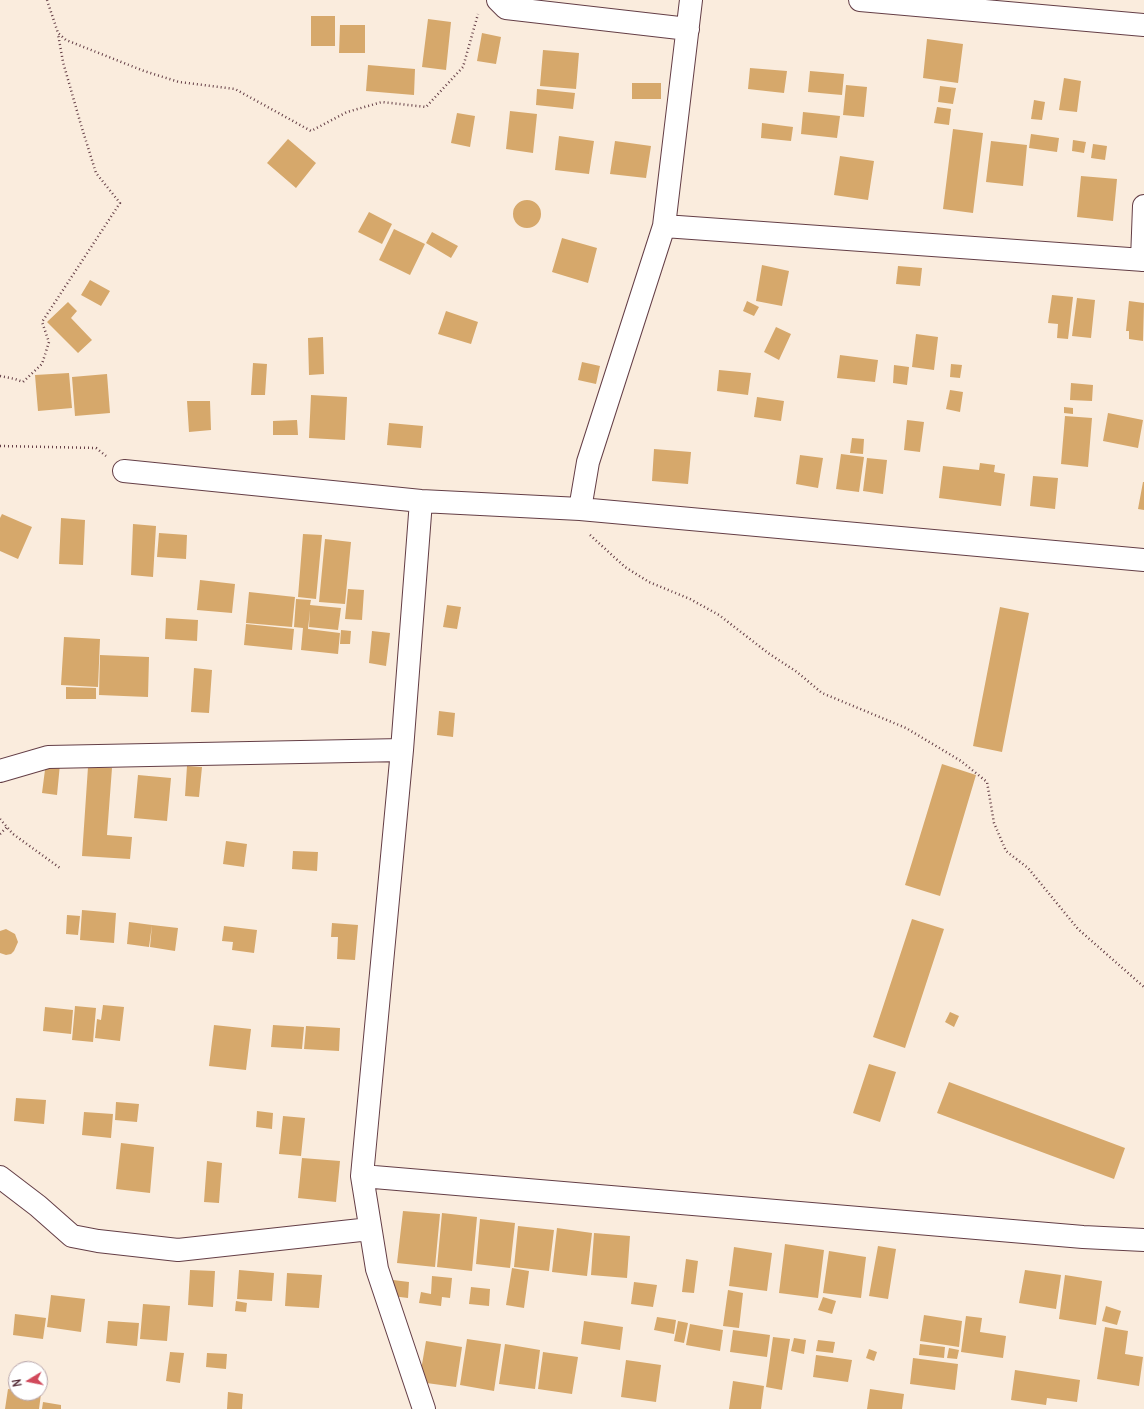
<!DOCTYPE html>
<style>
body{margin:0}
#map{position:relative;width:1144px;height:1409px;overflow:hidden;background:#faecdd;font-family:Delius,sans-serif}
canvas{display:block}
.north{position:absolute;left:8px;top:1361px;width:40px;height:40px;box-sizing:border-box;background:#fff;border:1px solid #b7a5aa;border-radius:50%;rotate:260deg;font-size:11px;font-weight:700;line-height:16px;text-align:center;color:#4a1f2b}
.north::after{content:'';display:block;margin:auto;width:14px;height:18px;background:#d1495b;clip-path:polygon(50% 0,100% 100%,50% 72%,0 100%)}
</style>
<div id="map">
<canvas width="1144" height="1409"></canvas>
<div class="north">N</div>
</div>
<script>
const c = document.querySelector('canvas').getContext('2d');
c.lineJoin = 'round';
function fillPath(path, color) {
  c.fillStyle = color;
  c.fill(path, 'evenodd');
}
function poly(rows) {
  const path = new Path2D();
  for (const r of rows) {
    if (r.length === 3) {
      path.moveTo(r[0] + r[2], r[1]);
      path.arc(r[0], r[1], r[2], 0, 2 * Math.PI);
      continue;
    }
    path.moveTo(r[0], r[1]);
    for (let i = 2; i < r.length; i += 2) path.lineTo(r[i], r[i + 1]);
  }
  return path;
}
function strokePath(path, color, width, dash) {
  c.strokeStyle = color;
  c.lineWidth = width;
  c.lineCap = dash ? 'butt' : 'round';
  c.setLineDash(dash || []);
  c.stroke(path);
}
const building = poly([
 [311,16,335,16,335,46,311,46],
 [428,19,451,22,446,70,422,67],
 [340,25,365,25,365,53,339,53],
 [482,33,501,37,496,64,477,61],
 [927,39,963,44,958,83,923,78],
 [543,50,579,53,576,89,540,86],
 [368,65,415,69,414,95,366,91],
 [750,68,787,71,784,93,748,89],
 [810,71,844,74,842,95,808,92],
 [1064,78,1081,81,1077,112,1059,110],
 [632,83,661,83,661,99,632,99],
 [846,85,867,87,864,117,843,115],
 [940,86,956,88,953,104,938,102],
 [537,89,575,93,573,109,536,105],
 [1034,100,1045,102,1042,120,1031,119],
 [937,107,951,109,949,125,934,123],
 [510,111,537,114,533,153,506,149],
 [803,112,840,116,837,138,801,134],
 [457,113,475,116,470,147,451,143],
 [762,123,793,127,791,141,761,138],
 [953,129,983,133,973,213,943,209],
 [1031,134,1059,138,1057,152,1029,148],
 [559,136,594,141,589,174,555,170],
 [288,139,316,163,296,188,267,163],
 [1073,140,1086,142,1084,153,1072,151],
 [615,141,651,146,646,178,610,174],
 [991,141,1027,145,1023,186,986,182],
 [1093,144,1107,146,1105,160,1091,158],
 [840,156,874,161,868,200,834,195],
 [1081,176,1117,179,1113,221,1077,217],
 [527,214,14],
 [369,212,392,224,382,244,358,232],
 [394,229,425,244,410,275,379,260],
 [432,232,458,246,451,258,426,243],
 [562,238,597,248,588,283,552,272],
 [762,265,789,271,782,306,756,301],
 [898,266,922,268,920,286,896,284],
 [90,280,110,291,101,306,81,295],
 [1052,295,1073,297,1068,339,1057,338,1058,324,1048,323],
 [1077,298,1095,300,1091,338,1072,336],
 [747,301,759,307,754,316,743,311],
 [1129,301,1144,303,1143,341,1129,339,1129,331,1126,331],
 [68,302,77,311,71,318,92,340,78,353,47,322],
 [446,311,478,322,471,344,438,334],
 [776,327,791,334,779,360,764,352],
 [916,334,938,337,934,370,912,367],
 [323,337,324,374,309,375,308,338],
 [840,355,878,360,875,382,837,378],
 [582,362,600,366,596,384,578,380],
 [253,363,267,364,265,395,251,395],
 [951,364,962,365,960,378,950,377],
 [894,365,909,367,907,385,893,383],
 [719,370,751,373,748,395,717,391],
 [69,373,72,408,38,411,35,375],
 [107,374,110,413,75,416,72,377],
 [1071,383,1093,385,1092,401,1070,400],
 [950,390,963,392,960,412,946,409],
 [311,395,347,397,345,440,309,438],
 [757,397,784,401,781,421,754,417],
 [187,401,210,401,211,430,189,432],
 [1064,407,1073,408,1073,414,1064,413],
 [1108,413,1143,420,1138,448,1103,441],
 [1065,416,1092,418,1088,467,1061,464],
 [297,420,298,435,273,435,273,421],
 [907,420,924,422,920,452,904,450],
 [389,423,423,426,421,448,387,445],
 [852,438,864,439,863,454,850,453],
 [654,449,691,452,688,484,652,481],
 [841,454,864,457,859,492,836,489],
 [800,455,823,458,818,488,796,484],
 [867,458,887,460,883,494,863,491],
 [980,463,995,465,994,472,1005,474,1001,506,939,498,943,466,979,470],
 [1033,476,1058,478,1055,509,1030,506],
 [1143,482,1144,482,1144,510,1138,509],
 [2,514,32,527,18,559,0,551,0,518],
 [61,518,85,520,83,565,59,564],
 [133,524,156,526,153,577,131,575],
 [159,533,187,535,186,559,157,557],
 [303,534,322,535,316,599,298,597],
 [325,539,351,542,345,604,319,602],
 [200,580,235,584,232,613,197,610],
 [348,589,364,590,362,620,345,619],
 [249,592,295,597,292,627,246,623],
 [296,599,311,600,310,605,341,608,338,630,309,627,310,610,308,629,340,633,338,654,301,650,303,628,294,627],
 [447,605,461,607,457,629,443,627],
 [1000,607,1029,613,1002,752,973,746],
 [166,618,198,620,197,641,165,639],
 [246,624,294,629,292,650,244,645],
 [341,630,351,631,350,644,340,644],
 [372,631,390,633,386,666,369,663],
 [64,637,100,639,98,687,61,685],
 [100,655,149,657,148,697,99,695],
 [194,668,212,670,209,713,191,712],
 [66,687,96,688,96,699,66,699],
 [439,711,455,713,453,737,437,735],
 [46,762,60,764,57,795,42,793],
 [942,764,976,775,940,896,905,885],
 [187,766,202,767,199,797,185,796],
 [88,767,112,768,107,835,132,837,130,859,82,856],
 [138,775,171,778,167,821,134,818],
 [226,841,247,844,244,867,223,864],
 [293,851,318,852,317,871,292,869],
 [82,910,116,913,114,943,80,940],
 [67,915,80,916,78,935,66,934],
 [912,919,944,929,905,1048,873,1037],
 [129,922,152,925,149,947,127,944],
 [332,923,358,925,355,960,337,959,338,937,331,937],
 [152,925,178,928,175,951,150,947],
 [224,926,257,930,254,953,232,950,233,942,222,941],
 [6,929,15,934,18,942,14,951,11,954,6,955,0,953,0,931],
 [103,1005,124,1007,120,1041,95,1038,97,1019,101,1020],
 [75,1006,96,1008,93,1042,72,1040],
 [45,1007,73,1010,71,1034,43,1031],
 [950,1012,959,1016,954,1027,945,1022],
 [214,1025,251,1029,246,1070,209,1066],
 [273,1025,304,1027,302,1049,271,1047],
 [306,1026,340,1028,339,1051,304,1049],
 [869,1064,896,1072,880,1122,853,1113],
 [949,1082,1125,1148,1114,1179,937,1113],
 [16,1098,46,1100,44,1124,14,1121],
 [116,1102,139,1104,137,1122,115,1120],
 [257,1111,273,1113,272,1129,256,1127],
 [84,1112,113,1114,111,1138,82,1135],
 [283,1116,305,1118,301,1156,279,1154],
 [121,1143,154,1147,150,1193,116,1189],
 [302,1158,340,1161,336,1202,298,1198],
 [207,1161,222,1163,219,1203,204,1202],
 [403,1211,440,1214,435,1267,397,1263],
 [442,1213,477,1217,472,1271,437,1267],
 [480,1219,515,1223,510,1268,476,1264],
 [518,1226,554,1230,549,1271,514,1267],
 [557,1228,592,1233,587,1276,552,1272],
 [594,1233,630,1236,627,1278,591,1275],
 [785,1244,824,1250,818,1298,779,1293],
 [878,1246,896,1249,888,1299,869,1296],
 [734,1247,772,1253,767,1291,729,1286],
 [829,1251,866,1257,861,1298,823,1293],
 [686,1259,698,1261,694,1293,682,1292],
 [512,1268,529,1271,524,1308,506,1305],
 [190,1270,215,1271,213,1307,188,1305],
 [239,1270,274,1273,272,1301,237,1299],
 [1025,1270,1061,1275,1056,1309,1019,1303],
 [287,1273,322,1275,319,1308,285,1306],
 [1065,1275,1102,1281,1096,1325,1059,1319],
 [432,1276,452,1278,450,1298,442,1297,441,1306,419,1303,421,1292,431,1294],
 [393,1280,409,1282,408,1298,392,1296],
 [634,1282,657,1285,653,1307,631,1304],
 [471,1287,490,1289,489,1306,469,1304],
 [728,1290,743,1293,739,1328,723,1326],
 [51,1295,85,1299,81,1332,47,1327],
 [823,1297,836,1301,832,1314,818,1310],
 [236,1301,247,1303,246,1312,235,1311],
 [143,1304,170,1306,167,1341,140,1339],
 [1106,1306,1121,1311,1117,1325,1102,1321],
 [15,1314,46,1318,43,1339,13,1335],
 [924,1315,962,1321,959,1347,920,1341],
 [966,1316,982,1318,980,1332,1006,1336,1003,1358,961,1352],
 [657,1317,676,1320,674,1334,654,1330],
 [108,1321,139,1323,137,1346,106,1343],
 [584,1321,623,1327,620,1350,581,1344],
 [678,1321,688,1323,684,1343,674,1341],
 [690,1324,723,1330,720,1351,686,1345],
 [1105,1327,1128,1331,1125,1354,1143,1357,1139,1386,1097,1379],
 [733,1330,770,1335,767,1357,730,1352],
 [773,1337,790,1339,782,1390,766,1387],
 [794,1338,806,1340,804,1354,791,1351],
 [467,1339,501,1344,494,1391,460,1385],
 [818,1340,835,1342,833,1353,816,1351],
 [426,1341,462,1347,456,1387,419,1382],
 [505,1344,540,1350,535,1389,499,1384],
 [920,1344,945,1347,944,1358,919,1355],
 [949,1348,959,1350,957,1359,947,1358],
 [869,1349,877,1352,874,1361,866,1358],
 [170,1352,184,1353,180,1383,166,1381],
 [543,1352,578,1357,572,1394,538,1389],
 [207,1353,227,1354,226,1369,206,1367],
 [816,1355,852,1360,848,1382,813,1377],
 [913,1358,958,1364,955,1390,910,1384],
 [626,1360,661,1365,656,1402,621,1397],
 [1015,1370,1080,1380,1077,1402,1047,1398,1046,1405,1011,1400],
 [733,1381,764,1386,761,1409,729,1409],
 [8,1389,16,1390,16,1393,41,1394,39,1409,5,1409],
 [870,1389,904,1394,902,1409,867,1409],
 [228,1392,243,1394,242,1409,227,1409],
 [43,1402,61,1405,61,1409,42,1409]
]);
const path = poly([
 [47,0,58,33,66,40,144,71,179,82,235,89,311,131,347,112,382,102,426,107,463,67,478,14],
 [0,376,15,379,23,382,42,364,49,342,42,322,120,203,96,173,81,125,63,62,58,34],
 [0,446,96,448,106,456],
 [590,535,625,567,649,582,690,599,719,615,768,653,797,672,822,693,906,728,961,761,987,782,994,823,1006,851,1028,868,1078,929,1144,987],
 [0,819,13,834,60,868],
 [0,834,7,827]
]);
const street = poly([
 [498,0,506,8,688,29],
 [860,0,1144,25],
 [664,226,1144,260],
 [1142,260,1144,206],
 [124,471,421,501,580,509,1144,560],
 [421,501,402,750,362,1176,377,1269,424,1409],
 [580,509,588,462,664,226,691,0],
 [0,771,48,757,402,750],
 [362,1176,1083,1237,1144,1240],
 [0,1177,38,1206,72,1236,98,1241,178,1250,370,1229]
]);
fillPath(building, '#d6a86b');
strokePath(street, '#643e46', 24);
strokePath(path, '#643e46', 2.5, [1, 3]);
strokePath(street, '#fff', 22);
</script>
